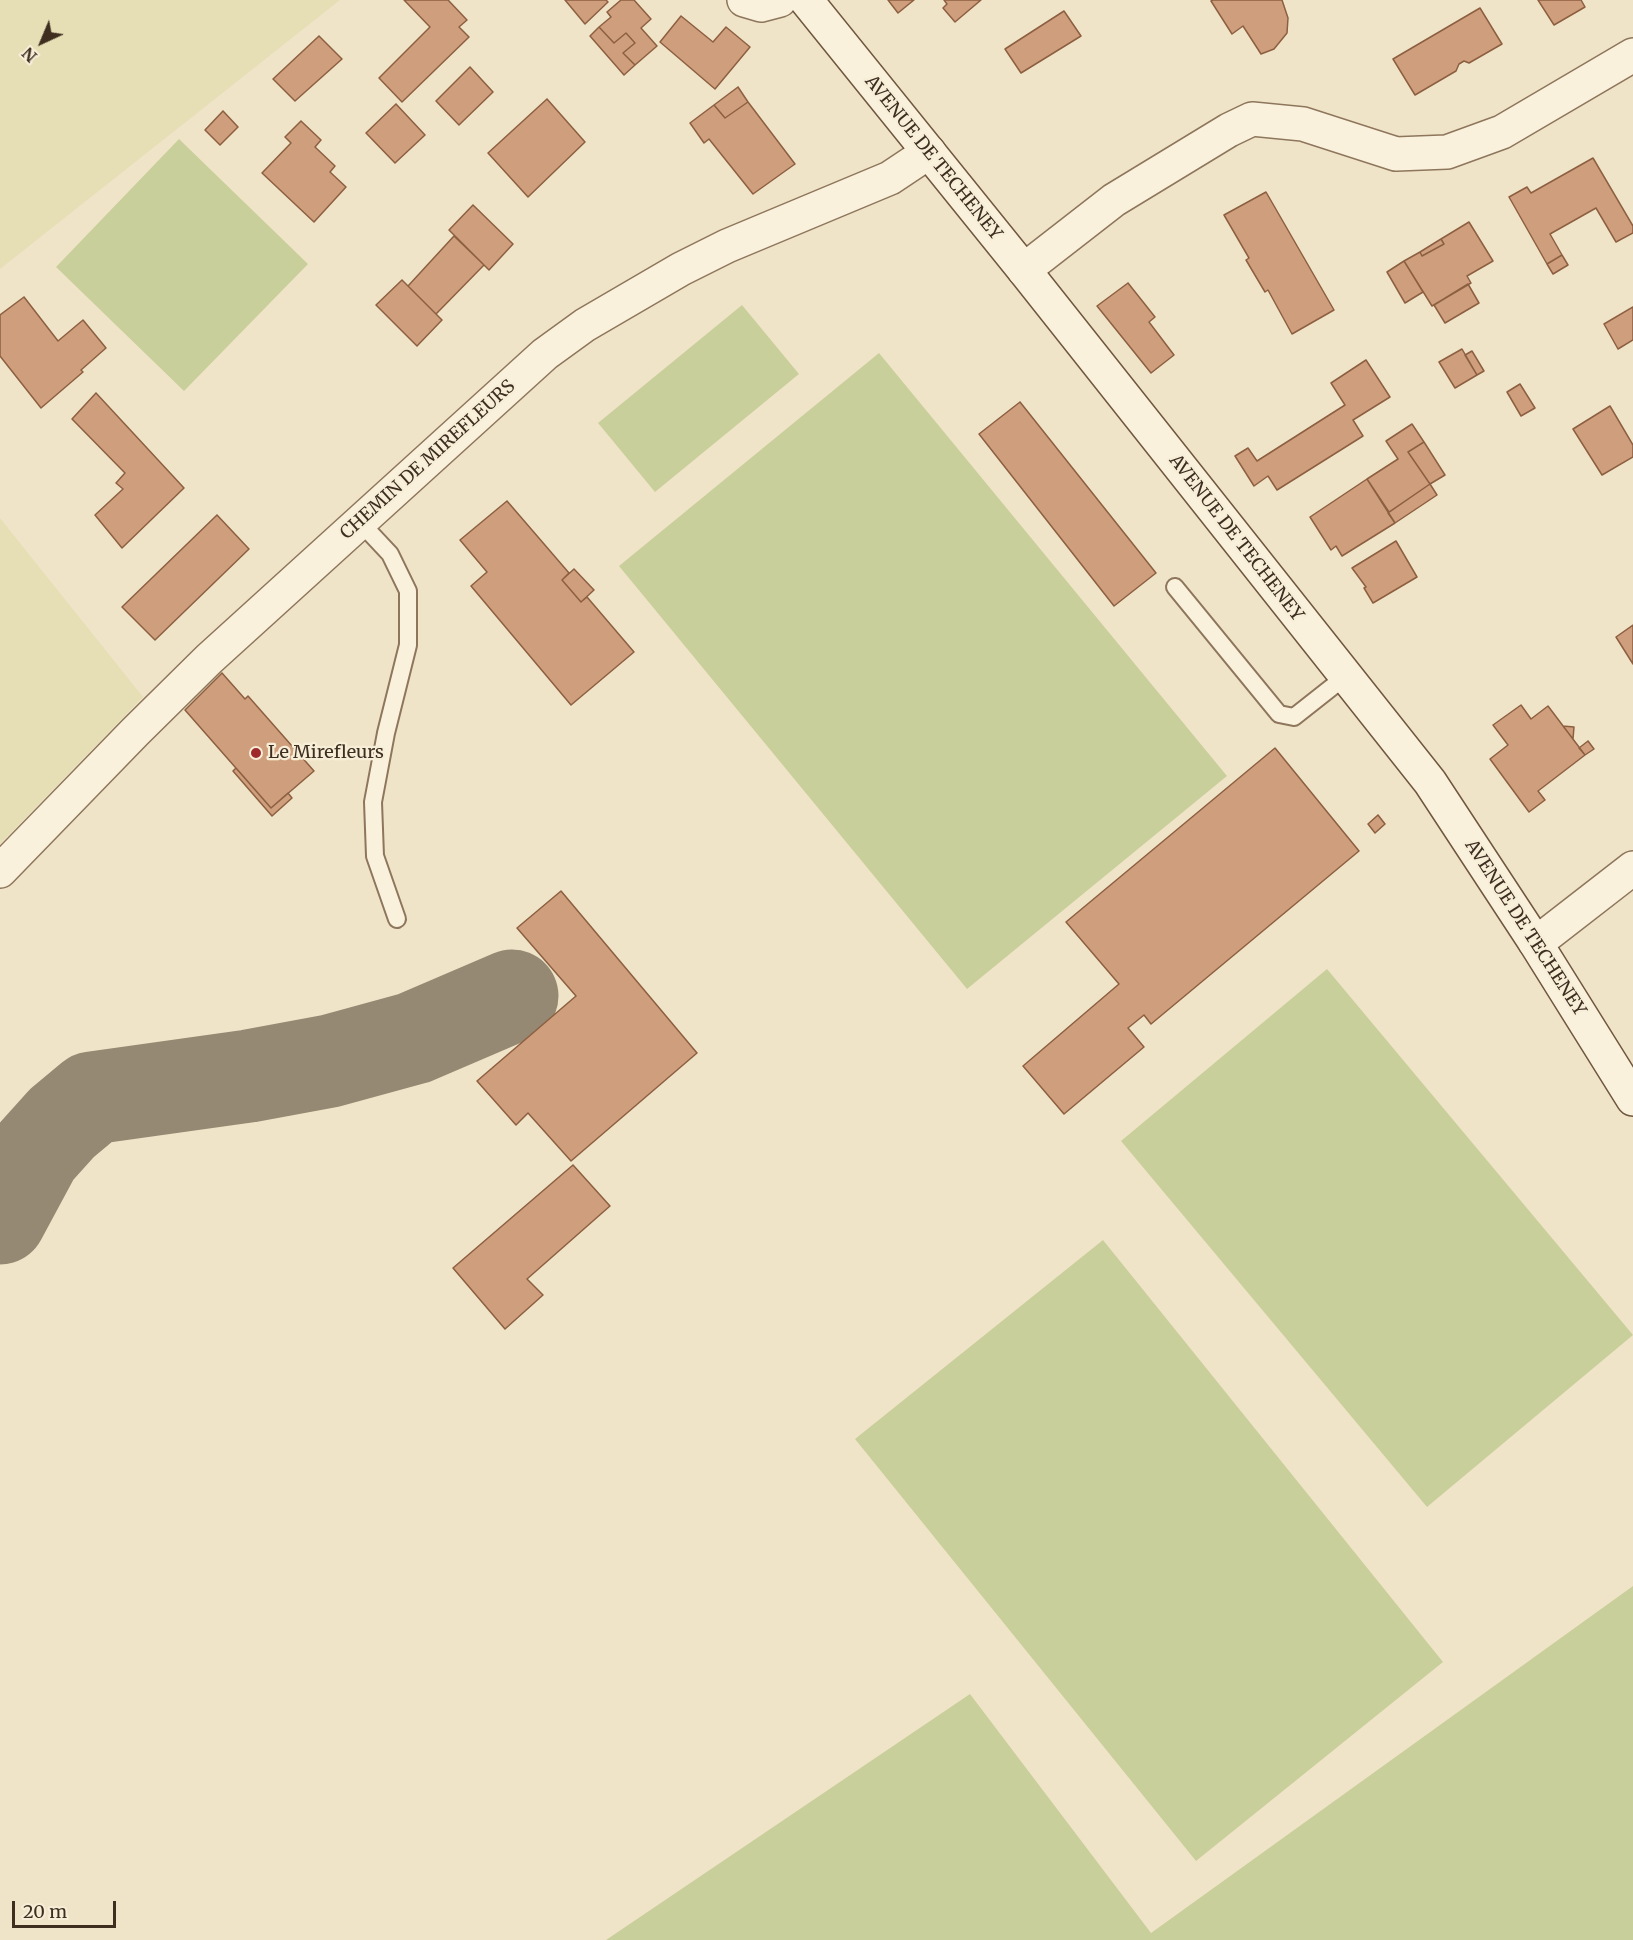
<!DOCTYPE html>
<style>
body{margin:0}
#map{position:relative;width:1633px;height:1940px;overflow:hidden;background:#f0e4c8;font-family:Merriweather,serif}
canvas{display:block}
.north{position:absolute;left:12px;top:12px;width:60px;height:60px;-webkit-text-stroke:4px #f7eed8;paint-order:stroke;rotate:224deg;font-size:16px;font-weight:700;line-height:24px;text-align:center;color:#3d2e20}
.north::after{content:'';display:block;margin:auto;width:21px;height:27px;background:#3d2e20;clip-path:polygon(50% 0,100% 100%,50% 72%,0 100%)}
.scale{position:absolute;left:12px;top:1901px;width:104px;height:27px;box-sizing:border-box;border:3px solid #3d2e20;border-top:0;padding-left:8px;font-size:18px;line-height:21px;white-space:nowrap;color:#3d2e20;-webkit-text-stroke:4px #f7eed8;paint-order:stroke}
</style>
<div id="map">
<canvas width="1633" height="1940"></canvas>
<div class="north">N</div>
<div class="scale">20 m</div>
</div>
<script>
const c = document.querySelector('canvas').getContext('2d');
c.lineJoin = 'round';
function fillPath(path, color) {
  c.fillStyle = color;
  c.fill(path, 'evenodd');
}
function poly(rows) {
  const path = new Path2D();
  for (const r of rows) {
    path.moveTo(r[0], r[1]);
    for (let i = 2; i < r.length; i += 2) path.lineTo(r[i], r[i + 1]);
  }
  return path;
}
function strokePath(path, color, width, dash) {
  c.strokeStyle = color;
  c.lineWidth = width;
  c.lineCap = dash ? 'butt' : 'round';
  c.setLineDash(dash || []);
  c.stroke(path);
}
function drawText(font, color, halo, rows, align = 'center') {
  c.font = font + ' Merriweather,serif';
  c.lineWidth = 4.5;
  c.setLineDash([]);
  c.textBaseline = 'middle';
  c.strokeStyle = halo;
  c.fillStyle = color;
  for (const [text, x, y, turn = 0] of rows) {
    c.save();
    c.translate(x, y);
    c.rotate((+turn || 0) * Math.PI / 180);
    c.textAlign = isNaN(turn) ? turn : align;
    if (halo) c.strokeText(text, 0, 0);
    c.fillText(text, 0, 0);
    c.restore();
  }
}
const farmland = poly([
 [0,0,340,0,0,269],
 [0,518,143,697,0,844]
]);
const green = poly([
 [179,139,308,264,184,391,56,267],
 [742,305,799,374,655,492,598,423],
 [879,353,1227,776,967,989,619,566],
 [1327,969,1633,1335,1427,1507,1121,1141],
 [1103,1240,1443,1662,1196,1861,855,1439],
 [1633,1586,1633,1940,606,1940,970,1694,1151,1933]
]);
const taxiway = poly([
 [0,1218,35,1153,62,1123,92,1098,249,1076,330,1061,414,1038,512,996]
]);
const building = poly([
 [404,0,448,0,467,20,459,27,469,37,402,102,379,78,430,27,404,0],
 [565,0,606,0,608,2,585,24,565,0],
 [621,0,634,0,651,19,641,28,657,46,635,65,623,53,635,43,626,33,614,43,599,27,611,17,607,12,621,0],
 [888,0,914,0,898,13,888,0],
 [944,0,981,0,955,22,943,8,947,4,944,0],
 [1213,0,1282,0,1288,18,1287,33,1274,49,1261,54,1243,26,1232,34,1211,1,1213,0],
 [1538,0,1581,0,1585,7,1554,25,1538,0],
 [1480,8,1502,44,1469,63,1464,61,1459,64,1456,71,1415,95,1393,59,1480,8],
 [1064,11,1081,36,1021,73,1005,49,1064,11],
 [681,16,713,42,726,27,750,47,715,89,660,42,681,16],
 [599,27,614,43,626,33,635,43,623,53,635,65,624,75,590,36,599,27],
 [319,36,342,59,295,101,273,79,319,36],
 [470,67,493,92,459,125,436,101,470,67],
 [738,87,748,102,725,118,714,105,738,87],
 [547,99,585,142,528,197,488,153,547,99],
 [748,102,795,164,753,194,709,139,704,143,690,123,714,105,725,118,748,102],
 [396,104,425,135,395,163,366,133,396,104],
 [223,111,238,127,220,145,205,130,223,111],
 [301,121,321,140,315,147,335,166,330,172,346,187,314,222,262,173,291,143,285,137,301,121],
 [1593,158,1633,226,1633,233,1616,242,1596,208,1550,234,1562,255,1547,264,1509,197,1527,187,1531,193,1593,158],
 [1266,192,1334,310,1292,334,1268,290,1265,292,1246,260,1249,258,1224,215,1266,192],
 [473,205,513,244,489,270,449,230,473,205],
 [1469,222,1493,261,1467,276,1471,283,1432,306,1404,261,1420,252,1422,256,1444,244,1441,239,1469,222],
 [454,236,484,265,436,314,408,286,454,236],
 [1441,239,1444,244,1422,256,1420,252,1441,239],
 [1562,255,1568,265,1553,274,1547,264,1562,255],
 [1404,261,1423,292,1405,303,1387,272,1404,261],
 [402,280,442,320,417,346,376,305,402,280],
 [1128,283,1155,317,1149,322,1174,355,1151,373,1097,306,1128,283],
 [1468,284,1479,303,1445,323,1434,305,1468,284],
 [24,297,58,341,83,320,106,348,81,370,83,372,41,408,0,356,0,315,24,297],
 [1633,307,1633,340,1618,349,1604,324,1633,307],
 [1462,349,1477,375,1455,388,1439,362,1462,349],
 [1472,351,1484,371,1477,375,1465,355,1472,351],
 [1366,360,1390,397,1353,420,1363,436,1277,490,1268,476,1254,486,1235,456,1248,448,1257,461,1345,405,1331,383,1366,360],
 [1520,384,1535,408,1521,416,1507,392,1520,384],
 [96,393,184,488,122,548,95,515,123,489,116,483,125,473,72,419,96,393],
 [1020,402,1156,573,1114,606,979,434,1020,402],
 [1610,406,1633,445,1633,457,1602,475,1573,429,1610,406],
 [1412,424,1424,442,1408,452,1430,484,1389,512,1367,479,1398,459,1386,441,1412,424],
 [1424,442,1445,475,1430,484,1408,452,1424,442],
 [1367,479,1395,523,1342,556,1336,546,1331,550,1310,517,1367,479],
 [1430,484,1437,495,1395,523,1388,513,1430,484],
 [507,501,569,573,562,580,581,602,587,597,634,652,571,705,471,586,487,572,460,540,507,501],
 [217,515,249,549,155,640,122,607,217,515],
 [1396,541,1417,577,1373,603,1364,588,1366,587,1352,568,1396,541],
 [574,569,594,590,581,602,562,580,574,569],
 [1633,625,1633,664,1616,637,1633,625],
 [222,673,245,699,248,696,314,771,271,808,185,710,222,673],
 [1521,705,1531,719,1548,706,1585,755,1538,791,1545,800,1529,812,1490,759,1508,745,1493,725,1521,705],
 [1563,726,1574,727,1573,739,1563,726],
 [1588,741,1594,749,1585,755,1579,748,1588,741],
 [1275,748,1359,851,1151,1024,1144,1015,1128,1028,1144,1047,1064,1114,1023,1066,1119,984,1066,922,1275,748],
 [236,768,271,808,288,793,292,798,272,816,233,771,236,768],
 [1378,815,1385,824,1375,833,1368,824,1378,815],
 [561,891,697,1053,571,1161,528,1113,516,1125,477,1081,576,996,517,928,561,891],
 [573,1165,610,1206,527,1279,543,1295,505,1329,453,1268,573,1165]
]);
const lane = poly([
 [360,522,390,554,408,591,408,645,386,733,373,802,375,856,397,919],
 [1175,587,1279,714,1294,717,1346,676]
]);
const street = poly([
 [744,0,761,5,780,0],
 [1024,270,1114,200,1229,130,1252,119,1303,124,1396,154,1447,152,1502,132,1633,55],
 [0,871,135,732,209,659,545,354,585,325,681,269,727,246,890,178,929,152],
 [1535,942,1548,934,1633,868]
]);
const secondary = poly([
 [806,0,1024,270,1430,782,1535,942,1633,1099]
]);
const markers = [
 [256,753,6,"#9e2a2b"]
];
const streetNames = [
 ["AVENUE DE TECHENEY",933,158,51],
 ["CHEMIN DE MIREFLEURS",428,460,-42],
 ["AVENUE DE TECHENEY",1236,538,52],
 ["AVENUE DE TECHENEY",1525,928,57]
];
const poiNames = [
 ["Le Mirefleurs",268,753]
];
fillPath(farmland, '#e6deb5');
fillPath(green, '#c9cf9b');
strokePath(taxiway, '#968974', 93);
fillPath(building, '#cf9f7d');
strokePath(building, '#8d5f41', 1.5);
strokePath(lane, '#8d765c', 20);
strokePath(street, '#8d765c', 36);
strokePath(secondary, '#6f573f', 36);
strokePath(lane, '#faf1dc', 16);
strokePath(street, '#faf1dc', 33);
strokePath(secondary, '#faf1dc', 33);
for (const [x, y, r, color] of markers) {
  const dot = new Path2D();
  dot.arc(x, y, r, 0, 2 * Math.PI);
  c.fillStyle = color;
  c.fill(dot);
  strokePath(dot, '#f7eed8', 2);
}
drawText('18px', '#3d2e20', '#f7eed8', streetNames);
drawText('18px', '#3d2e20', '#f7eed8', poiNames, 'left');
</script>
